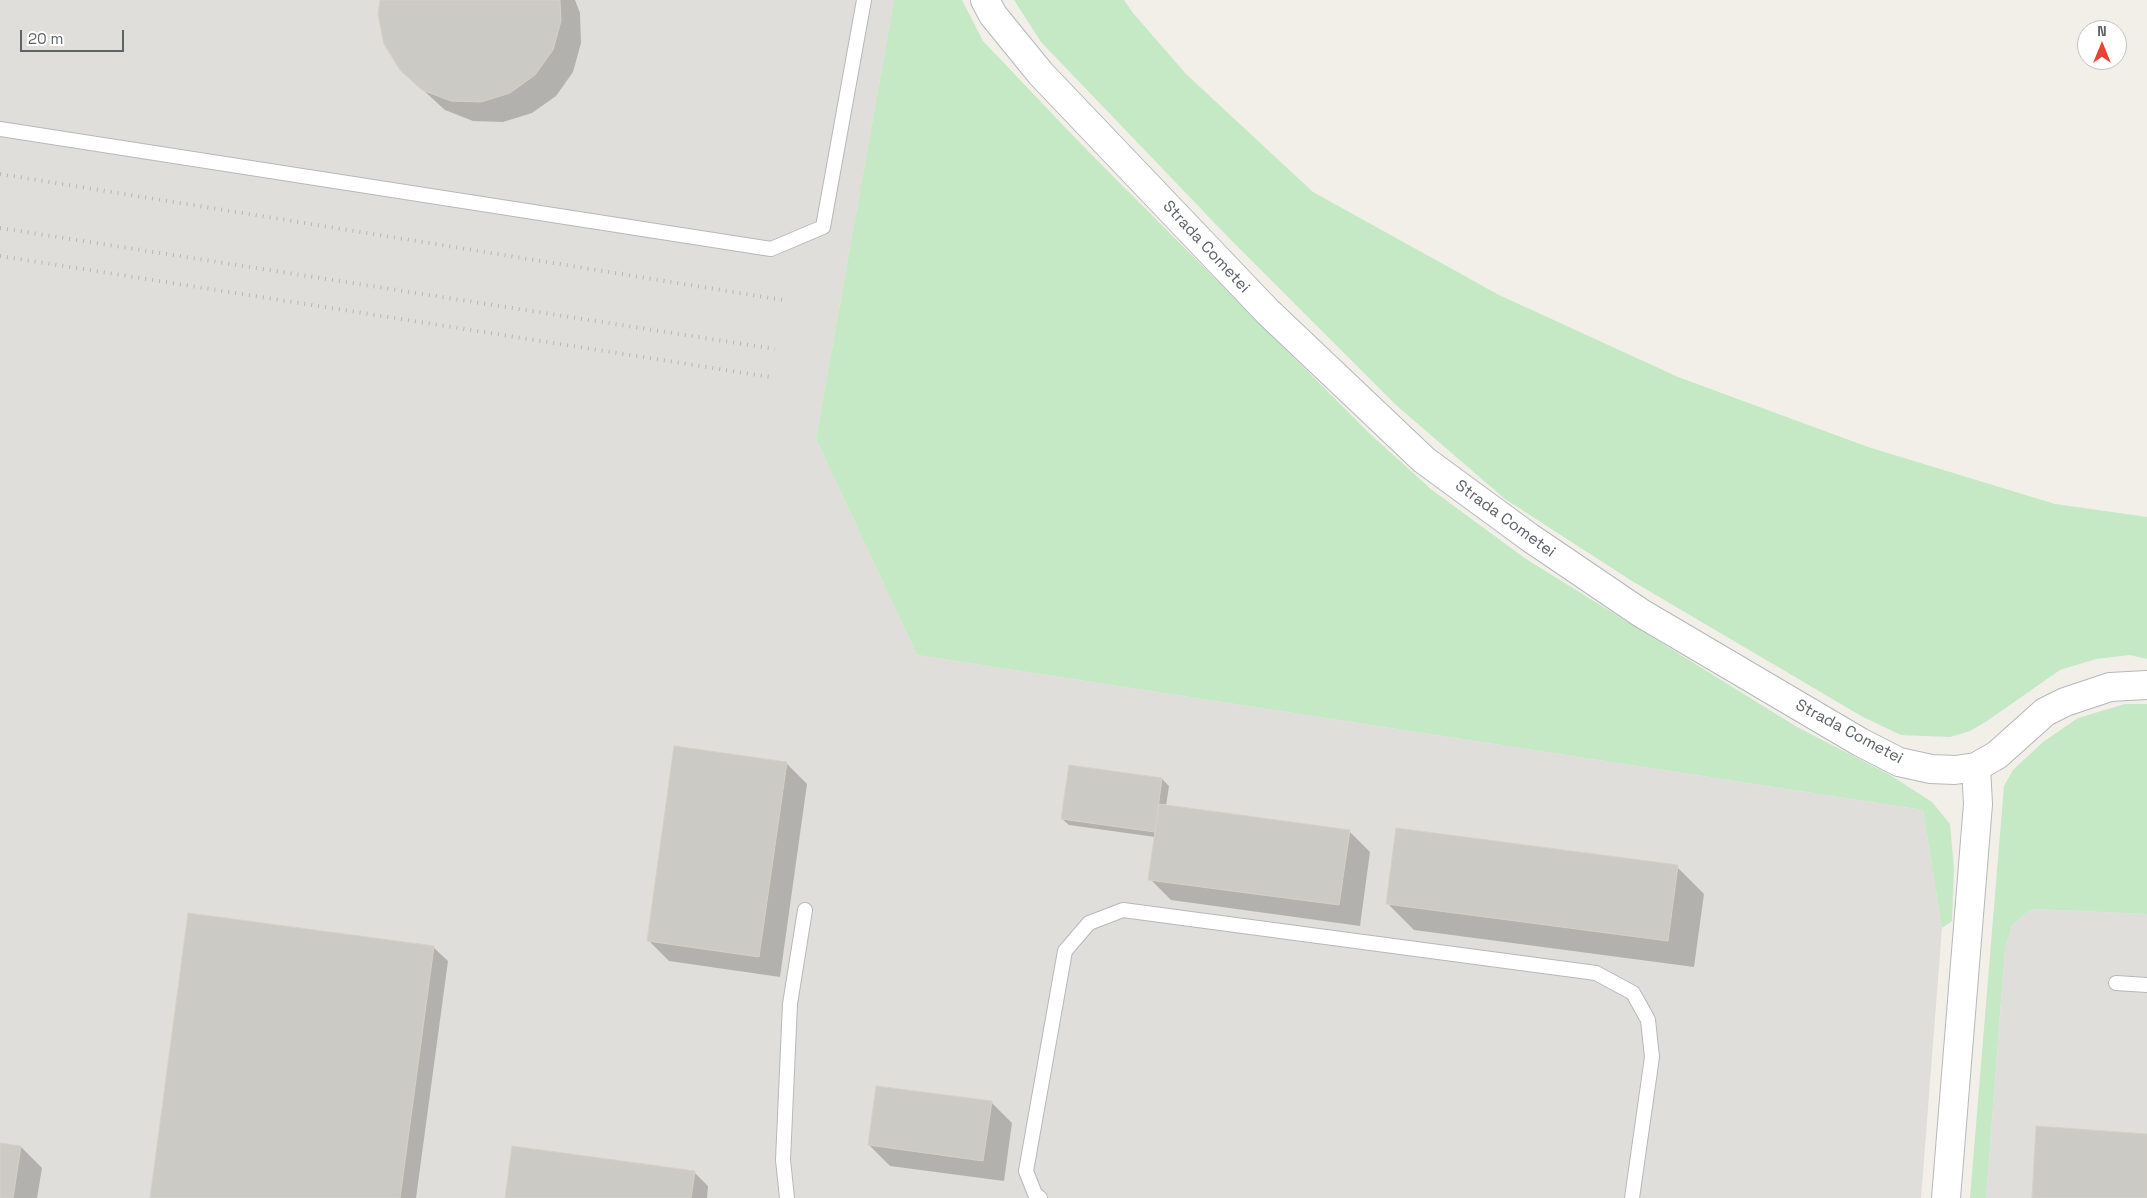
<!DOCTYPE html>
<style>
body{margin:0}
#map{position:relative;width:2147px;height:1198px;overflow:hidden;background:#f1efe8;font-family:"Space Grotesk",sans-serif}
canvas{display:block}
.north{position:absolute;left:2077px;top:20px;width:50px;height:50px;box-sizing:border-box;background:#fff;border:1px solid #bfc1c3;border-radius:50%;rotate:0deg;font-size:14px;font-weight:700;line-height:20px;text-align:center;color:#5f6368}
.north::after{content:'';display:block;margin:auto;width:18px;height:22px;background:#ea4335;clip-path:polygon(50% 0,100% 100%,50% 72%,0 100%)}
.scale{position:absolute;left:20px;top:30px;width:104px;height:22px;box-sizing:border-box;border:2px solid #5f6368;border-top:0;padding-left:6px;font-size:15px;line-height:18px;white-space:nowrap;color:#5f6368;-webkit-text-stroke:4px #fff;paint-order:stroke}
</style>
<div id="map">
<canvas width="2147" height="1198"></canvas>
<div class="north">N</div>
<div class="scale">20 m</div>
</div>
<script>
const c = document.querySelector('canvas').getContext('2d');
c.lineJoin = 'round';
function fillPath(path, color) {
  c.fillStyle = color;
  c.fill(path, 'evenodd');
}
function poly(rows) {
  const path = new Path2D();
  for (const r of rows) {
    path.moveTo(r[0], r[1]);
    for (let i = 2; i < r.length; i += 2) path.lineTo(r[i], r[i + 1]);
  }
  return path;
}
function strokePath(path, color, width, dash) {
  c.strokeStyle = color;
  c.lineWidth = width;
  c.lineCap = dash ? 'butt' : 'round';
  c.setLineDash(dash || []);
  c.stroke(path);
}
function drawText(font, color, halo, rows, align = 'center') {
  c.font = font + ' "Space Grotesk",sans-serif';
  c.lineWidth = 4.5;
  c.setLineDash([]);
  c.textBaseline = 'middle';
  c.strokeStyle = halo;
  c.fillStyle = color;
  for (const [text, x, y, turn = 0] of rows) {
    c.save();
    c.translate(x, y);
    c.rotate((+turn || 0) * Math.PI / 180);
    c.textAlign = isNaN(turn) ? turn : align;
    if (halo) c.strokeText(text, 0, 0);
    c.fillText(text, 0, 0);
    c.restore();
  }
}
const industrial = poly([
 [0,0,894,0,816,439,917,655,1923,810,1942,928,1921,1198,0,1198],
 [2035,909,2147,914,2147,1198,1986,1198,2005,949,2012,926,2026,913]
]);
const green = poly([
 [894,0,962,0,983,41,1079,142,1370,434,1432,490,1526,559,1797,727,1890,775,1932,802,1950,824,1954,869,1952,921,1942,928,1923,810,917,655,816,439],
 [1014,0,1124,0,1133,13,1186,74,1313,192,1499,295,1678,377,1868,447,2055,504,2147,517,2147,659,2130,655,2096,659,2060,670,1987,721,1970,731,1950,737,1901,735,1863,717,1632,581,1505,499,1396,405,1229,238,1041,42],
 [2125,704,2147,704,2147,914,2035,909,2026,913,2012,926,2005,949,1986,1198,1970,1198,2004,786,2013,770,2043,742,2078,718]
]);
const shadow = poly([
 [381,0,575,0,580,13,581,43,573,72,556,96,532,113,503,122,473,121,445,110,400,69],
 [786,763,807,784,780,977,669,961,648,940],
 [1162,779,1169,786,1166,806,1349,831,1370,852,1360,926,1171,900,1150,879,1155,837,1069,825,1062,819],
 [1677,867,1704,894,1694,967,1414,930,1387,903],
 [433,947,448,961,416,1198,151,1198],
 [991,1102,1012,1123,1004,1181,890,1166,869,1145],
 [0,1144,21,1147,42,1168,37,1198,0,1198],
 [694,1172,708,1186,707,1198,506,1198]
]);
const building = poly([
 [380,0,560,0,561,21,553,50,535,75,510,93,481,102,451,101,422,90,400,70,384,44,378,15,380,0],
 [674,746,787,762,759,957,647,941,674,746],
 [1069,765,1162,778,1155,832,1061,819,1069,765],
 [1159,804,1350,830,1339,905,1148,880,1159,804],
 [1396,828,1678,865,1668,941,1386,904,1396,828],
 [188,913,434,946,400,1198,150,1198,188,913],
 [876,1086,992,1101,983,1161,868,1145,876,1086],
 [2036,1126,2147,1134,2147,1198,2032,1198,2036,1126],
 [0,1143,21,1146,13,1198,0,1198,0,1143],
 [512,1146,695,1171,691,1198,505,1198,512,1146]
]);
const service = poly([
 [0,129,771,249,823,227,864,0],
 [2116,983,2147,985],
 [787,1198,783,1160,790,1004,805,910],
 [1040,1198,1035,1194,1026,1171,1065,951,1089,923,1123,910,1596,973,1633,993,1648,1020,1652,1057,1632,1198]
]);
const tertiary = poly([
 [985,0,993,15,1041,74,1268,312,1424,460,1529,537,1641,613,1860,742,1899,762,1931,769,1955,770,1976,767,1997,755,2045,712,2065,702,2110,687,2147,685],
 [1946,1198,1978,804,1976,767]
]);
const rail = poly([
 [0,174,783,300],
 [0,228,775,349],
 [0,256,770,377]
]);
const streetNames = [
 ["Strada Cometei",1206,247,47],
 ["Strada Cometei",1505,519,36],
 ["Strada Cometei",1849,732,28]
];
fillPath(industrial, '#e0deda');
fillPath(green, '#c5e8c5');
fillPath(shadow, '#0003');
fillPath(building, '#cccac5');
strokePath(building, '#d6d1c6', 1);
strokePath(service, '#b5b8bc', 16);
strokePath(tertiary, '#b5b8bc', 30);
strokePath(service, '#fff', 14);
strokePath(tertiary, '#fff', 28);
strokePath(rail, '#b6b7b8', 4, [1, 6]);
drawText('16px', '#5f6368', '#fff', streetNames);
</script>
